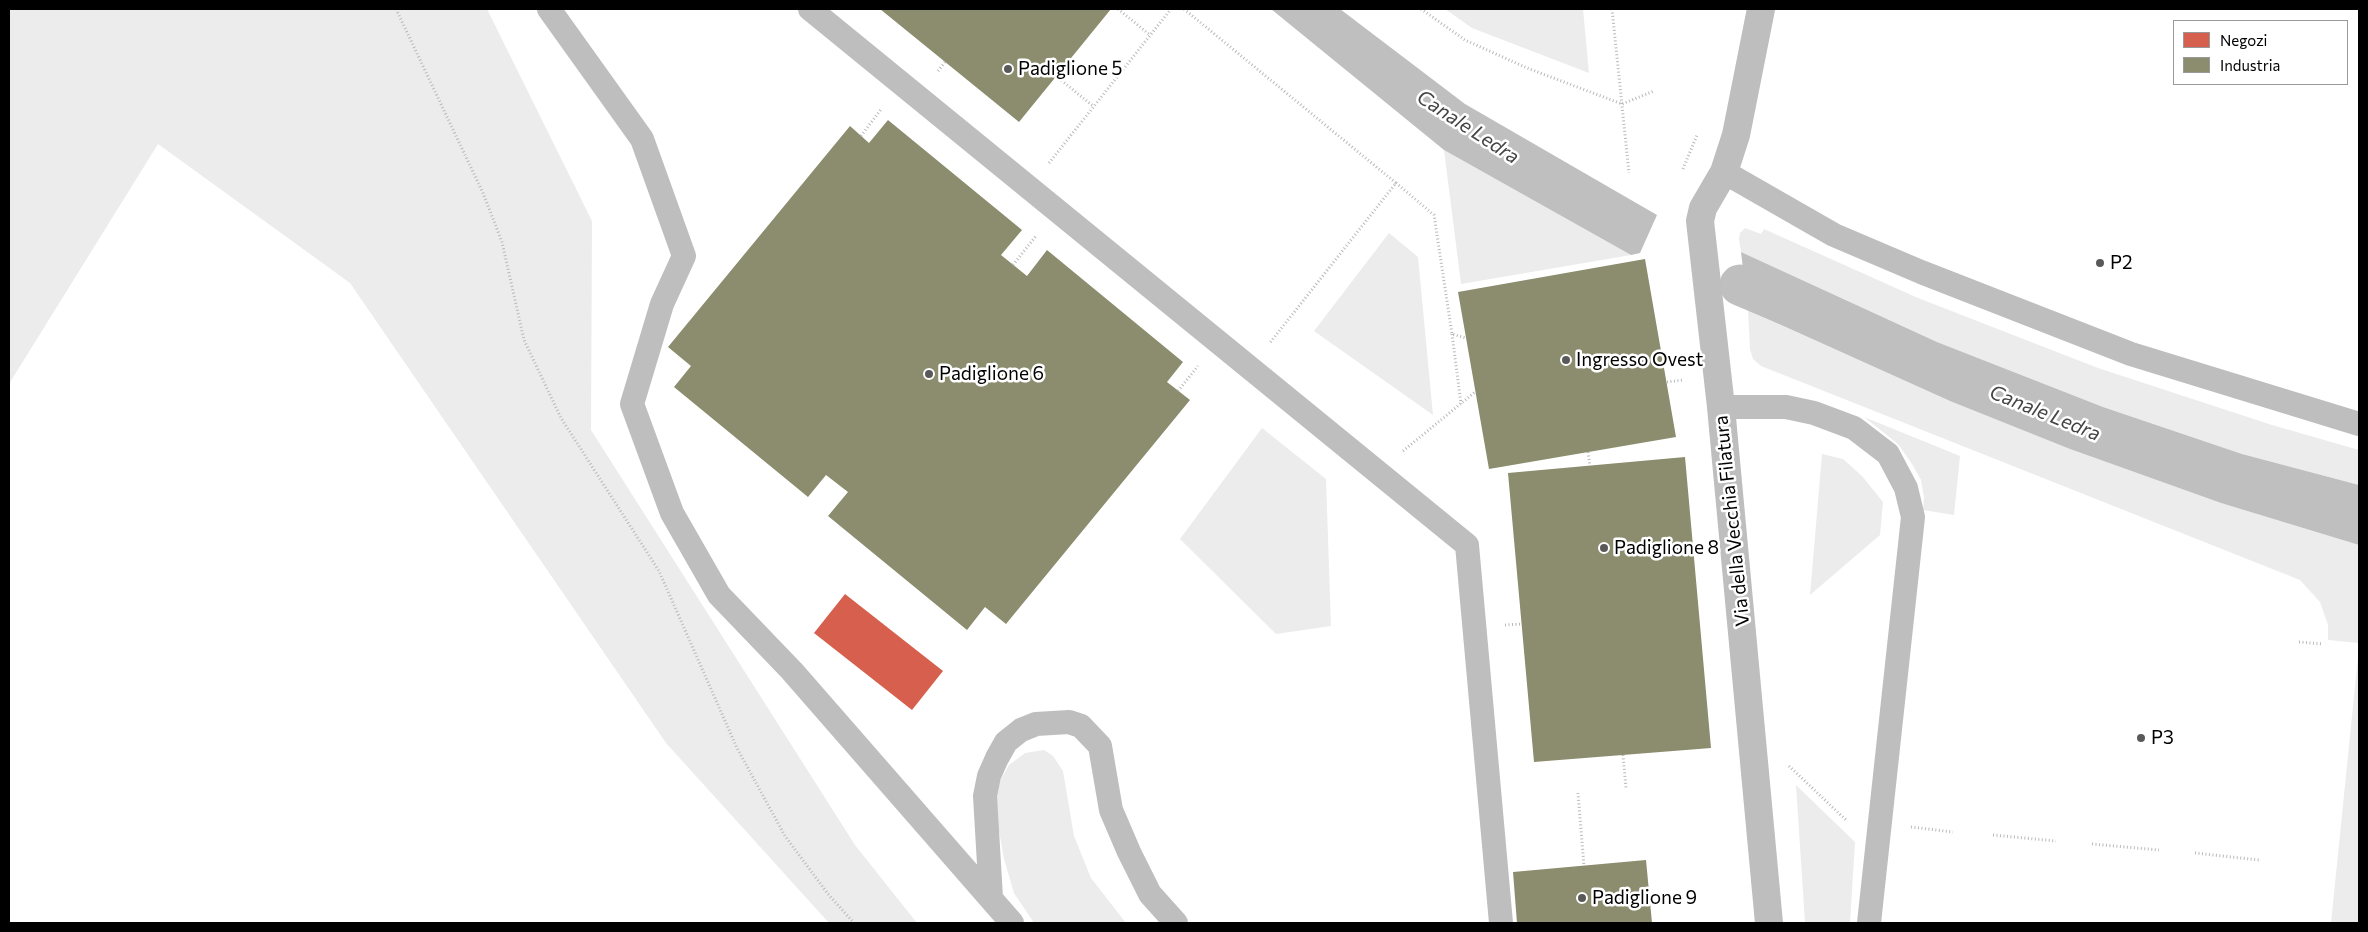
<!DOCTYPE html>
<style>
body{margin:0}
#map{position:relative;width:2368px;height:932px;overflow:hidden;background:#fff;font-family:Commissioner,sans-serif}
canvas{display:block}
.frame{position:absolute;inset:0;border:10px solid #000;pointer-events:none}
.legend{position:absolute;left:2173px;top:20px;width:175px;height:65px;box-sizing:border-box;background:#fff;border:1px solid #999;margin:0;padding:6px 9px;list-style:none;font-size:15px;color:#000}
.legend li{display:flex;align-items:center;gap:10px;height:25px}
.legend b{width:25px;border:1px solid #999}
</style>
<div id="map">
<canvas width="2368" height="932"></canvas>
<div class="frame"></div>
<ul class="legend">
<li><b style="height:14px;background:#d6604d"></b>Negozi</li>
<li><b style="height:14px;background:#8c8c6e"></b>Industria</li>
</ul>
</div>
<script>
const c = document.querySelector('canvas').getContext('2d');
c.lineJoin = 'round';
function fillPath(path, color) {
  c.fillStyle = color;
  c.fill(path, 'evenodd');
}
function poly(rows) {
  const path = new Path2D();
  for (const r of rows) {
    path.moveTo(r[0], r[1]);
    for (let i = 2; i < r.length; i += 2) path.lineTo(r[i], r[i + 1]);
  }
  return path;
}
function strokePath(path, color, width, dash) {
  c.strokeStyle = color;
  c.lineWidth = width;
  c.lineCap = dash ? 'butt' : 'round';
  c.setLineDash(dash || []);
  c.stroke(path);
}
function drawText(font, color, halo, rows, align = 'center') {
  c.font = font + ' Commissioner,sans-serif';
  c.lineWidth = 5;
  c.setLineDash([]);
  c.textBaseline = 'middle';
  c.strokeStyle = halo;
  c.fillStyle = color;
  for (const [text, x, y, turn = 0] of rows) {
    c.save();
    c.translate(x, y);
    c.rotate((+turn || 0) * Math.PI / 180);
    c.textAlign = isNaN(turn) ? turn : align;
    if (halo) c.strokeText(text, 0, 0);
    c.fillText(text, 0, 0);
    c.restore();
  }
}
const green = poly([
 [9,9,487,9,592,221,591,430,855,845,917,923,829,923,666,743,350,283,158,144,9,384],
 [1445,9,1583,9,1589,73,1472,28],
 [1444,150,1631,255,1461,284],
 [1745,228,1761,234,1764,229,1918,298,2098,368,2272,425,2359,450,2359,485,2242,454,2103,407,1937,342,1741,252,1739,239,1740,233],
 [1389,233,1418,257,1433,415,1314,331],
 [1748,310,1950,401,2070,449,2221,503,2359,545,2359,643,2328,640,2328,625,2320,602,2300,580,1761,366,1753,359,1750,349],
 [1864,417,1960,456,1954,515,1923,510,1924,497,1921,480,1912,464,1898,444],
 [1262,428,1326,479,1331,626,1276,634,1180,539],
 [1822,454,1843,459,1862,476,1883,502,1880,535,1810,595],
 [2359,647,2359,923,2331,923],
 [1044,750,1053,756,1063,771,1074,836,1091,878,1126,923,1034,923,1014,893,1004,859,995,809,1000,781,1009,765,1025,753],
 [1796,785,1855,842,1850,923,1805,923]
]);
const water = poly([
 [1271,9,1340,9,1465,104,1657,215,1640,253,1631,255,1444,150],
 [1741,252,1937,342,2103,407,2242,454,2359,485,2359,545,2221,503,2070,449,1950,401,1748,310]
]);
const shops = poly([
 [845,594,943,671,912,710,814,633]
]);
const industry = poly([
 [880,9,1111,9,1019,122],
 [888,120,1022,230,1001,255,1027,276,1047,250,1183,362,1167,382,1190,400,1006,624,985,607,967,630,828,516,848,492,826,475,808,497,674,387,691,366,668,347,850,126,869,143],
 [1645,259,1676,437,1489,469,1458,292],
 [1685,457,1711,748,1534,762,1508,473],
 [1646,860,1652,923,1517,923,1513,872]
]);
const canal = poly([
 [1740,285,1797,309]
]);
const path = poly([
 [396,9,483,193,502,242,524,340,561,418,659,571,737,748,785,836,828,894,854,923],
 [1118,9,1150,35],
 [1184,9,1396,183,1269,344],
 [1421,9,1465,40,1527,68,1622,104,1654,91],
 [1612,9,1629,173],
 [938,71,945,62],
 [1056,76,1093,106],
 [861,136,882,108],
 [1049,163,1171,9],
 [1683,169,1697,135],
 [1396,183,1434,215,1452,334,1466,338],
 [1013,265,1036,236],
 [1452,334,1461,404],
 [1667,382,1683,380],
 [1178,391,1198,366],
 [1403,451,1475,392],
 [1588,452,1590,466],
 [1505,625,1522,624],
 [2299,642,2323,644],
 [1623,755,1626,788],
 [1789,766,1846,820],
 [1578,793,1584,866],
 [1911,827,1953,832],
 [1993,835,2056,841],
 [2092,844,2159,850],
 [2195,853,2259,860]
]);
const lane = poly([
 [549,9,642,139,684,256,662,304,632,404,672,513,719,595,792,671,1012,923],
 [810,9,1467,545,1501,923],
 [1724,172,1834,235,1921,272,2131,354,2359,424],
 [1721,407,1786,407,1814,413,1854,428,1888,454,1906,488,1913,517,1869,923],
 [991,898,985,796,989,776,997,758,1006,742,1021,730,1036,724,1069,722,1081,726,1100,746,1111,810,1129,852,1150,894,1176,923]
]);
const street = poly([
 [1761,9,1736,135,1724,172,1703,208,1700,221,1721,407,1769,923]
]);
const markers = [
 [1008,69,5,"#595959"],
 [2100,263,5,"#595959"],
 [1566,360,5,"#595959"],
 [929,374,5,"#595959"],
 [1604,548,5,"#595959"],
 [2141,738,5,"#595959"],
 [1582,898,5,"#595959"]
];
const poiNames = [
 ["Padiglione 5",1018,69],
 ["P2",2110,263],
 ["Ingresso Ovest",1576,360],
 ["Padiglione 6",939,374],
 ["Padiglione 8",1614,548],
 ["P3",2151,738],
 ["Padiglione 9",1592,898]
];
const streetNames = [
 ["Via della Vecchia Filatura",1732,521,-96]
];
const waterNames = [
 ["Canale Ledra",1468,127,33],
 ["Canale Ledra",2045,413,22]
];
fillPath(green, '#ececec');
fillPath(water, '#bfbfbf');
fillPath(shops, '#d6604d');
fillPath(industry, '#8c8c6e');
strokePath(canal, '#bfbfbf', 41);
strokePath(path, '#b9b9b9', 3, [1, 2.5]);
strokePath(lane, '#bebebe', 24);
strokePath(street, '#bebebe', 28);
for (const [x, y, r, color] of markers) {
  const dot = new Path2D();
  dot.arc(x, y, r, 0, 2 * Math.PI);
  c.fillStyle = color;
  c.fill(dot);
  strokePath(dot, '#fff', 2);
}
drawText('19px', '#000', '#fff', poiNames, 'left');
drawText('19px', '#000', '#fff', streetNames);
drawText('italic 20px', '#444', '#fff', waterNames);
</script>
